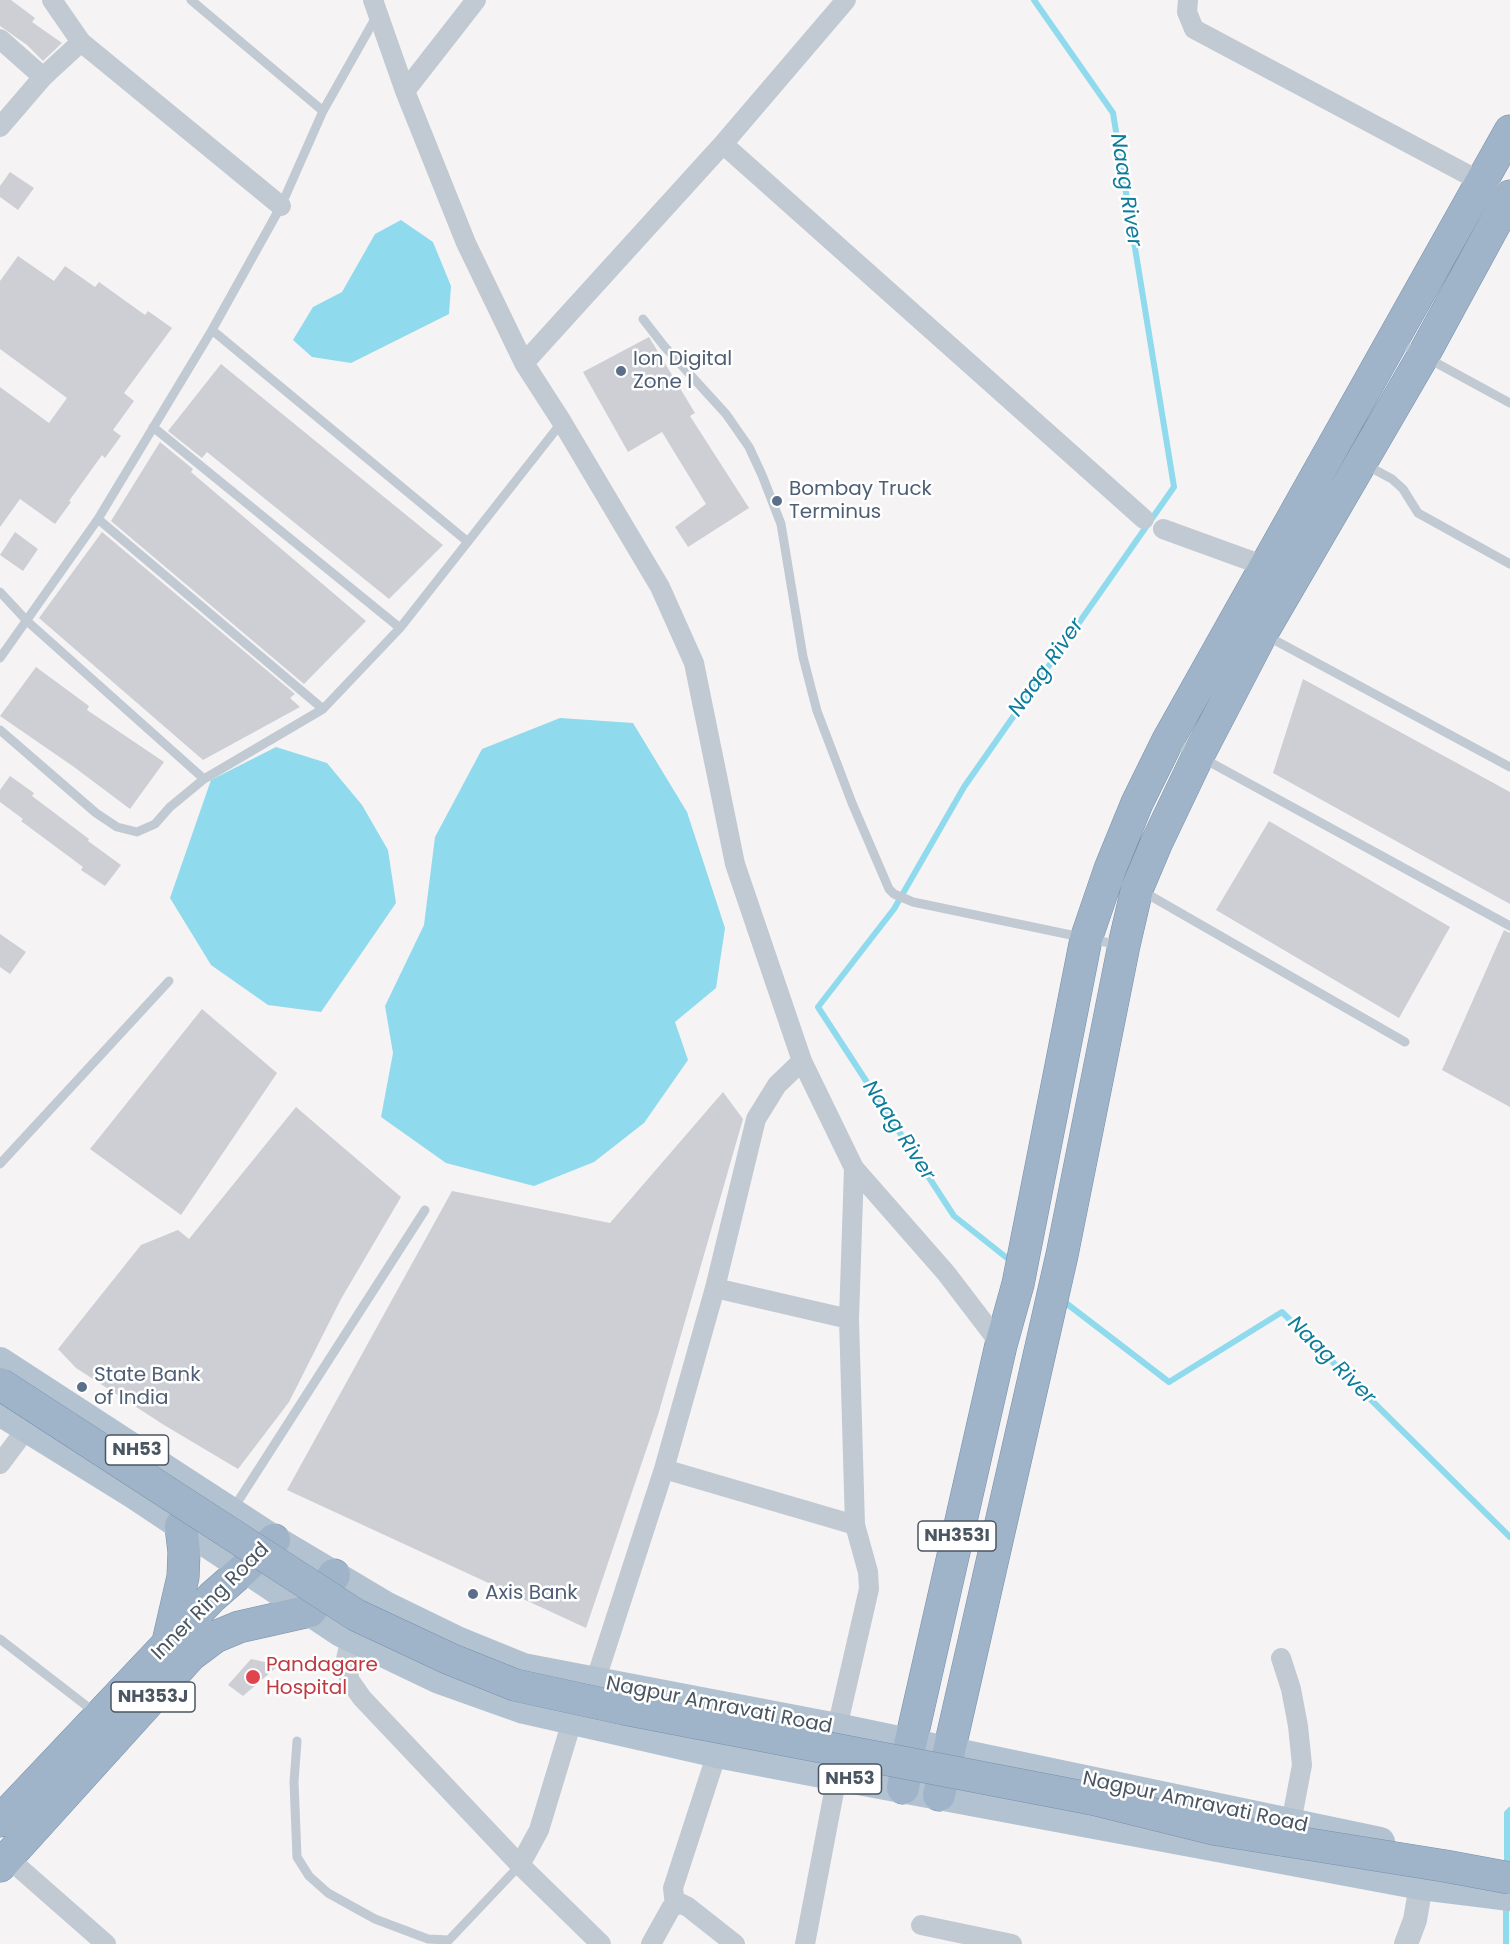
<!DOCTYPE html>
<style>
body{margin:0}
canvas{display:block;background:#f5f3f3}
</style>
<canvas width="1510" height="1944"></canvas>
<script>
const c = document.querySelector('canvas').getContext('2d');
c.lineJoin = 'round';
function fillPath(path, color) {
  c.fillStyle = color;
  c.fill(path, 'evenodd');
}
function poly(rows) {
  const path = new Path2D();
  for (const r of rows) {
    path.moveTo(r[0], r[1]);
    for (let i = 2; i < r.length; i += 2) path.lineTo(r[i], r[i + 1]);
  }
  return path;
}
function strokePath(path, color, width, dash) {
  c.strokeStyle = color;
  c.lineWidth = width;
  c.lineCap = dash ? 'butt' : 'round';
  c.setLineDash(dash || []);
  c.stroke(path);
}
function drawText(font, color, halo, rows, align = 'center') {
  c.font = font + ' Poppins,sans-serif';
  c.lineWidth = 5;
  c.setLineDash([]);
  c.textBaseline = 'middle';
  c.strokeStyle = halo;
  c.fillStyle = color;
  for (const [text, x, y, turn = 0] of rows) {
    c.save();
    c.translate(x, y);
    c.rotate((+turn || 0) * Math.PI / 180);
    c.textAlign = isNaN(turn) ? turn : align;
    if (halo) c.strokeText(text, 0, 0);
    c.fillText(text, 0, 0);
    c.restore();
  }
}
const water = poly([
 [401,220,433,242,451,286,449,314,351,363,312,357,293,340,313,307,342,292,375,234],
 [560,718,633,723,687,812,725,928,716,988,675,1022,688,1060,644,1123,594,1162,534,1186,446,1163,381,1117,393,1053,385,1006,424,925,435,837,482,749],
 [276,747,327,763,362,805,388,850,396,903,321,1012,268,1005,211,965,170,898,211,780]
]);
const stream = poly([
 [1012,1262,954,1216,818,1007,894,909,964,787,1174,487,1113,113,1034,0],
 [1062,1300,1169,1382,1282,1312,1510,1537],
 [1507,1868,1507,1813,1510,1810],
 [1506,1944,1506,1903]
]);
const building = poly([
 [0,0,11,0,35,18,32,22,62,43,43,61,27,45,0,26],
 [10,172,34,188,18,210,0,197,0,186],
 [18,256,54,281,65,266,95,287,99,282,145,315,148,311,172,328,124,393,134,401,113,430,121,436,105,458,102,455,69,501,71,502,55,524,20,499,0,527,0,387,49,423,67,398,0,349,0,281],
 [649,337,695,413,690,416,749,508,688,547,675,527,706,504,662,432,628,452,583,372],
 [221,364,443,545,389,599,207,452,202,458,168,431],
 [160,442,193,469,191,472,366,621,304,684,111,521],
 [15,532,38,549,23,571,0,555],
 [102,532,295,694,290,698,300,707,203,760,39,618],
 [36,667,89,706,87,710,164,762,130,809,74,767,0,716],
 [1303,679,1510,792,1510,904,1273,773],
 [10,776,34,793,32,796,89,839,88,841,121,865,105,886,81,870,83,867,21,821,23,819,0,802,0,790],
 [1269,821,1450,927,1399,1018,1216,910],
 [1504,930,1510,933,1510,1107,1442,1070],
 [0,934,26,952,10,974,0,967],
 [202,1009,277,1073,181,1215,90,1149],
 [723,1092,743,1119,658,1415,586,1628,287,1490,452,1191,610,1223],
 [296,1107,401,1197,341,1299,289,1402,238,1469,164,1425,76,1368,58,1349,141,1245,178,1230,189,1239],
 [251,1659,279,1665,243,1696,228,1685]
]);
const service = poly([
 [191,0,323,111],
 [643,319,664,346,726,414,749,447,762,475,781,524,803,657,817,711,852,803,889,889,894,894,913,902,1119,945],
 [212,330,468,542],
 [1398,342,1510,403],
 [153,427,400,628],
 [1366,465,1392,479,1403,489,1418,513,1510,564],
 [98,519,323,709],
 [0,592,27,621,204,779],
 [1267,636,1510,767],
 [0,658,98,519,212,330,281,206,323,111,376,17],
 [0,730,96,813,117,827,137,832,155,824,170,807,204,779,323,709,400,628,562,422],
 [1173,742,1510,926],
 [1142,891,1405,1042],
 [0,1164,169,981],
 [233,1509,425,1210],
 [0,1639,97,1714],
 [297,1741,294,1782,297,1857,309,1876,328,1893,375,1919,428,1939,449,1940,520,1865]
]);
const minor = poly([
 [52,0,81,42,281,206],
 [373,0,405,91,466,243,524,363,562,422,660,587,694,663,735,864,802,1061,854,1168,946,1273,1001,1345],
 [1188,0,1187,12,1194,29,1491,187],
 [0,39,43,77],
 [405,91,476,0],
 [0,127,43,77,81,42],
 [723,144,846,0],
 [524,363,723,144,1144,519],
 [1163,529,1265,566],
 [715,1288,849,1319],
 [0,1464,27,1428],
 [664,1469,855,1525],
 [351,1638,345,1663,350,1681,362,1698,520,1865,601,1944],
 [1281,1658,1291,1689,1298,1726,1302,1765,1291,1823],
 [595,1682,664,1469,715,1288,756,1119,777,1085,802,1061],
 [837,1728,869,1589,868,1572,855,1525,849,1319,854,1168],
 [8,1858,106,1944],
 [520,1865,539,1830,572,1721],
 [675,1905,673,1888,717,1753],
 [921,1925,1012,1944],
 [651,1944,671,1908,680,1903,688,1907,735,1944],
 [805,1944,837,1776]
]);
const tertiary = poly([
 [1406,1944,1415,1920,1421,1885,1421,1868]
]);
const primary = poly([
 [0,1362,274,1540,385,1606,459,1642,523,1668,837,1728,1380,1842],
 [0,1411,134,1494,341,1632,437,1678,524,1709,717,1753,837,1776,1421,1885,1510,1896]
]);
const trunk = poly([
 [168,1642,183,1577,184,1552,181,1526],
 [903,1788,910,1745,1001,1345,1018,1284,1086,939,1110,869,1137,803,1168,740,1510,131],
 [939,1795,1062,1255,1124,945,1137,889,1156,844,1198,756,1262,633,1423,356,1510,196],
 [0,1821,212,1597,244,1569,274,1540],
 [0,1866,191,1655,215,1637,239,1627,310,1611,334,1575]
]);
const trunkBridge = poly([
 [0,1384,356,1615,450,1659,515,1685,625,1709,1093,1799,1214,1829,1445,1866,1510,1878]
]);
const markers = [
 [621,371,6,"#5c6f8a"],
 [777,501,6,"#5c6f8a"],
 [82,1387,6,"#5c6f8a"],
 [473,1594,6,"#5c6f8a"],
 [253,1677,8,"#e0444e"]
];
const shields = [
 [137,1450,63],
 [957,1536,78],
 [153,1697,84],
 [850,1779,63]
];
const shieldNames = [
 ["NH53",137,1450],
 ["NH353I",957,1536],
 ["NH353J",153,1697],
 ["NH53",850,1779]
];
const serviceNames = [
 ["Ion Digital",633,360],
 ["Zone I",633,383],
 ["Bombay Truck",789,490],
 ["Terminus",789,513],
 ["State Bank",94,1376],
 ["of India",94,1399],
 ["Axis Bank",485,1594]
];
const streetNames = [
 ["Inner Ring Road",211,1602,-45],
 ["Nagpur Amravati Road",719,1706,11],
 ["Nagpur Amravati Road",1195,1803,12]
];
const healthNames = [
 ["Pandagare",266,1666],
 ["Hospital",266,1689]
];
const waterNames = [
 ["Naag River",1125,190,81],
 ["Naag River",1047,668,-55],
 ["Naag River",898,1131,57],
 ["Naag River",1331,1361,45]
];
fillPath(water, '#90daee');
strokePath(stream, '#90daee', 6);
fillPath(building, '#cdcfd5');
strokePath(trunk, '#7690ad', 33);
strokePath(service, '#c1cad2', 9);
strokePath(minor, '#c1cad2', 20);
strokePath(tertiary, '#c1cad2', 24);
strokePath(primary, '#b3c2d1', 30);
strokePath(trunk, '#9fb4c9', 32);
strokePath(trunkBridge, '#7690ad', 33, []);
strokePath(trunkBridge, '#9fb4c9', 32);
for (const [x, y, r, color] of markers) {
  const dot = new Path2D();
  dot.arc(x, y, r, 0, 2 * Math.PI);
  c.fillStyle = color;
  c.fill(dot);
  strokePath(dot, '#fff', 2);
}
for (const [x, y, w] of shields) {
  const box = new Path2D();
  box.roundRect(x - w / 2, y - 15, w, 30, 4.5);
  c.fillStyle = '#fff';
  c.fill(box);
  strokePath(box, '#4a5661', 1.5);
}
drawText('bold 18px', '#4a5661', null, shieldNames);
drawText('20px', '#4e5e75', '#fff', serviceNames, 'left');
drawText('20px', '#4a5661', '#fff', streetNames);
drawText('20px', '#be3a42', '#fff', healthNames, 'left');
drawText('italic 21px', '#0c7c9b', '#fff', waterNames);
</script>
